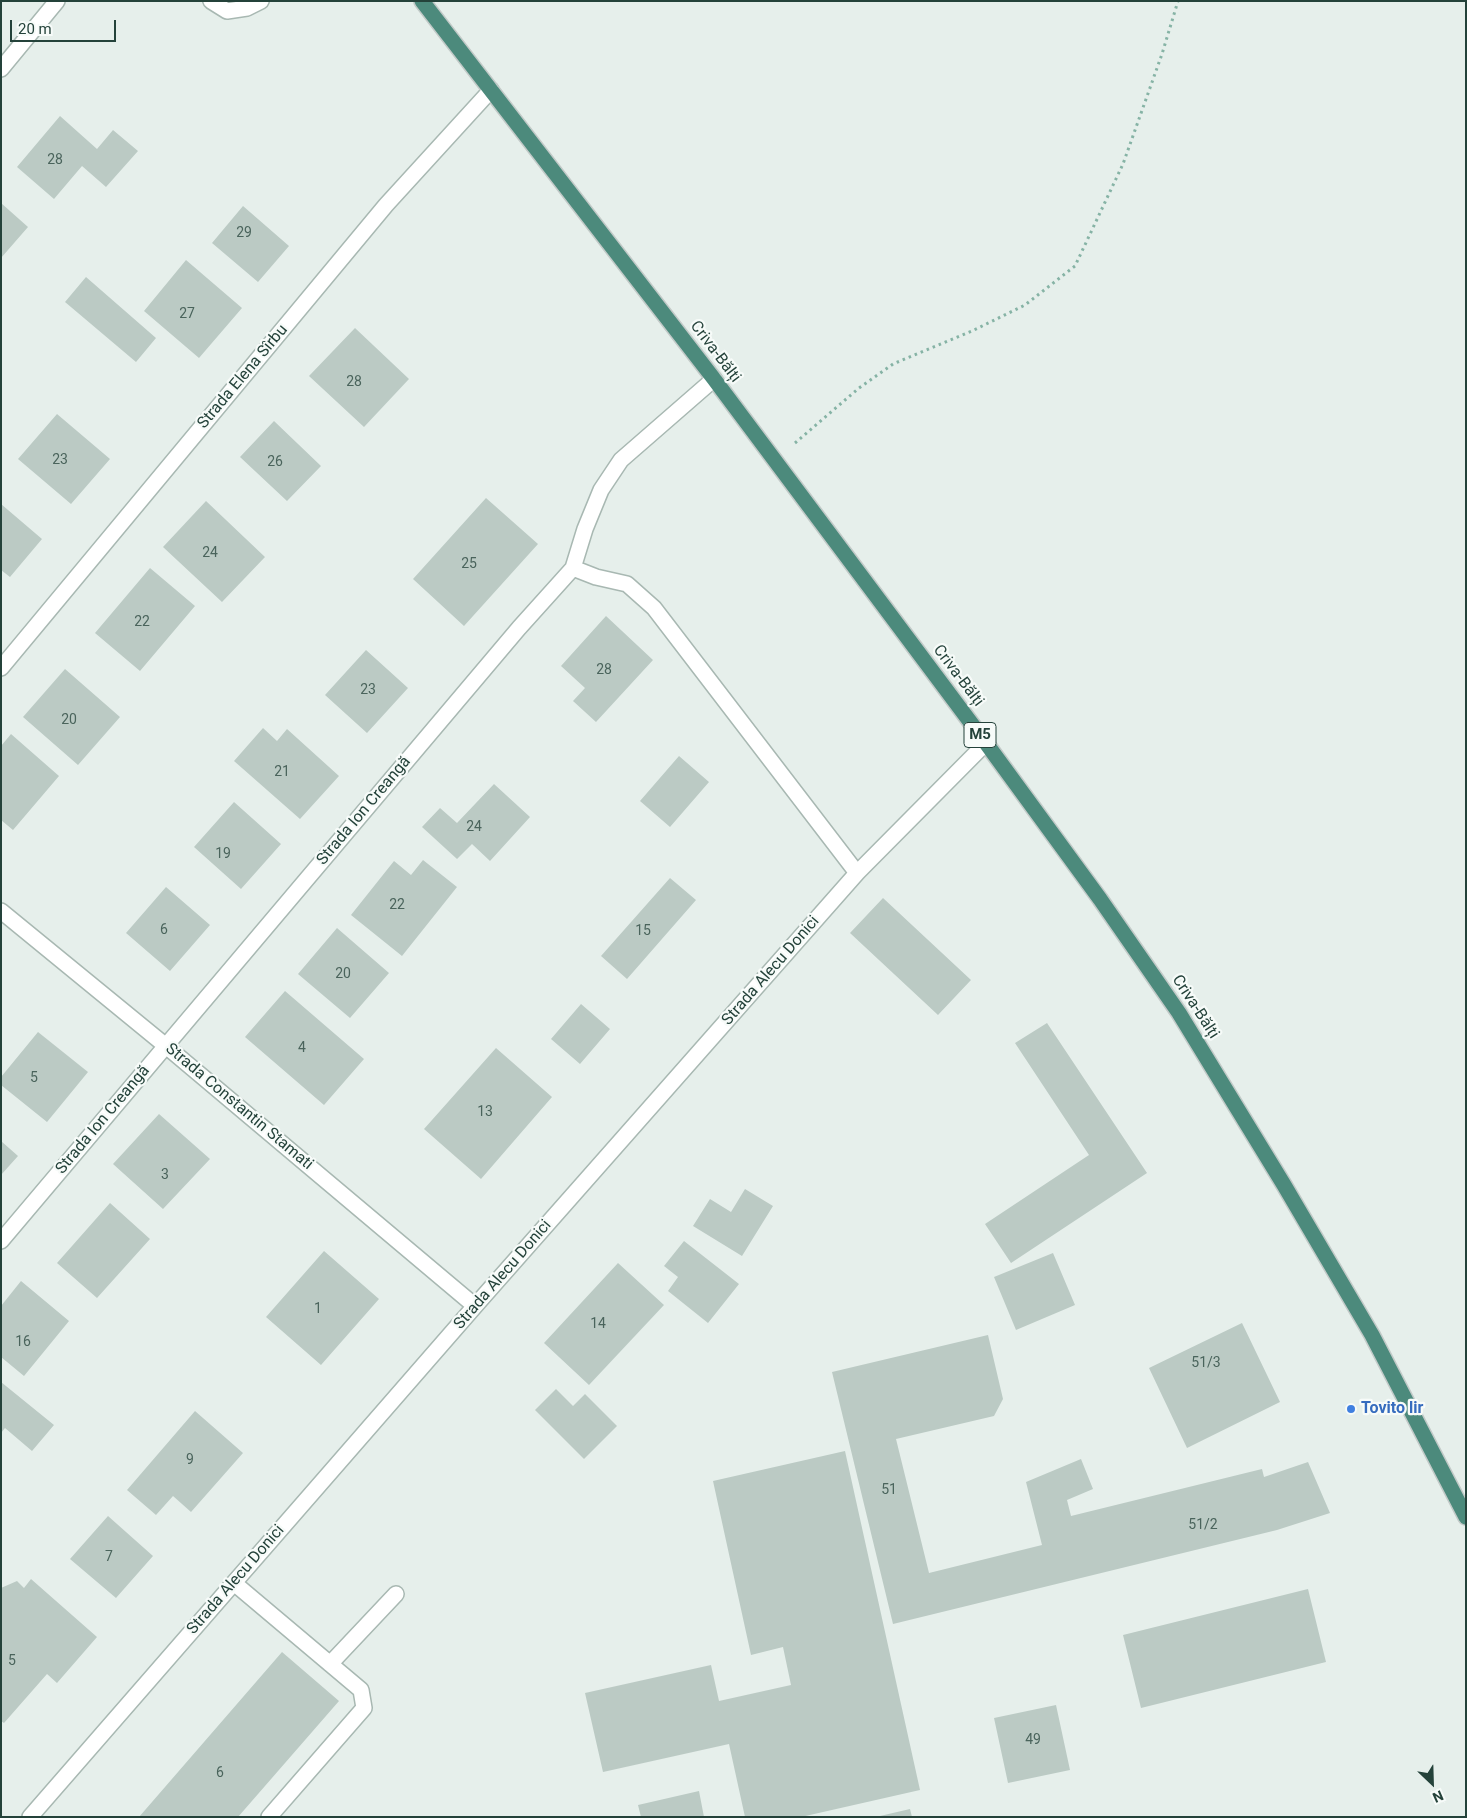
<!DOCTYPE html>
<meta charset="utf-8">
<style>
body{margin:0}
#map{position:relative;width:1467px;height:1818px;overflow:hidden;background:#e6efeb;font-family:Roboto,sans-serif}
canvas{display:block}
.frame{position:absolute;inset:0;border:2px solid #24423a;pointer-events:none}
.north{position:absolute;left:1407px;top:1758px;width:50px;height:50px;-webkit-text-stroke:4px #f7fbf9;paint-order:stroke;rotate:156deg;font-size:14px;font-weight:700;line-height:20px;text-align:center;color:#24423a}
.north::after{content:'';display:block;margin:auto;width:18px;height:22px;background:#24423a;clip-path:polygon(50% 0,100% 100%,50% 72%,0 100%)}
.scale{position:absolute;left:10px;top:20px;width:106px;height:22px;box-sizing:border-box;border:2px solid #24423a;border-top:0;padding-left:6px;font-size:15px;line-height:18px;white-space:nowrap;color:#24423a;-webkit-text-stroke:4px #f7fbf9;paint-order:stroke}
</style>
<div id="map">
<canvas width="1467" height="1818"></canvas>
<div class="frame"></div>
<div class="north">N</div>
<div class="scale">20 m</div>
</div>
<script>
const c = document.querySelector('canvas').getContext('2d');
c.lineJoin = 'round';
function fillPath(path, color) {
  c.fillStyle = color;
  c.fill(path, 'evenodd');
}
function poly(rows) {
  const path = new Path2D();
  for (const r of rows) {
    path.moveTo(r[0], r[1]);
    for (let i = 2; i < r.length; i += 2) path.lineTo(r[i], r[i + 1]);
  }
  return path;
}
function strokePath(path, color, width, dash) {
  c.strokeStyle = color;
  c.lineWidth = width;
  c.lineCap = dash ? 'butt' : 'round';
  c.setLineDash(dash || []);
  c.stroke(path);
}
function drawText(font, color, halo, rows, align = 'center') {
  c.font = font + ' Roboto,sans-serif';
  c.lineWidth = 4.5;
  c.setLineDash([]);
  c.textBaseline = 'middle';
  c.strokeStyle = halo;
  c.fillStyle = color;
  for (const [text, x, y, turn = 0] of rows) {
    c.save();
    c.translate(x, y);
    c.rotate((+turn || 0) * Math.PI / 180);
    c.textAlign = isNaN(turn) ? turn : align;
    if (halo) c.strokeText(text, 0, 0);
    c.fillText(text, 0, 0);
    c.restore();
  }
}
const building = poly([
 [60,116,97,149,113,130,138,151,106,187,82,166,54,199,17,167],
 [1,203,28,227,1,258],
 [243,206,289,246,258,282,212,243],
 [186,260,242,308,199,358,144,311],
 [86,277,156,338,136,362,65,302],
 [355,328,409,379,364,427,309,376],
 [57,414,110,459,71,504,18,459],
 [274,421,321,466,287,501,240,457],
 [486,498,538,544,464,626,413,579],
 [206,501,265,557,222,602,163,547],
 [1,504,42,539,10,577,1,570],
 [150,568,195,606,140,671,95,633],
 [606,616,653,660,596,722,573,701,585,688,561,666],
 [366,650,408,688,367,733,325,695],
 [65,669,120,717,78,765,23,717],
 [263,728,277,741,287,729,339,776,300,819,234,761],
 [11,734,59,776,13,830,1,820,1,746],
 [679,756,709,782,670,827,640,801],
 [494,784,530,817,490,861,472,844,457,859,422,827,440,808,457,823],
 [234,802,281,844,241,889,194,847],
 [423,860,457,887,402,956,351,915,394,861,411,875],
 [670,878,696,900,627,979,601,956],
 [166,887,210,925,170,971,126,933],
 [883,898,971,980,938,1015,850,933],
 [337,928,389,973,350,1018,298,974],
 [285,991,364,1059,324,1105,245,1037],
 [581,1004,610,1029,580,1064,551,1039],
 [1047,1023,1147,1173,1011,1263,985,1224,1089,1155,1015,1043],
 [38,1032,88,1072,47,1122,1,1085,1,1077],
 [496,1048,552,1097,481,1179,424,1129],
 [159,1114,210,1159,163,1209,113,1164],
 [1,1141,18,1156,1,1175],
 [745,1189,773,1206,742,1256,693,1226,710,1199,731,1212],
 [110,1203,150,1239,97,1298,57,1263],
 [684,1241,739,1284,708,1323,668,1291,678,1277,664,1266],
 [324,1251,379,1299,321,1365,266,1317],
 [1053,1253,1075,1305,1016,1330,994,1277],
 [618,1263,664,1305,589,1385,544,1343],
 [21,1281,69,1321,24,1376,1,1357,1,1306],
 [1242,1323,1280,1402,1187,1448,1149,1368],
 [988,1335,1003,1399,994,1416,896,1439,929,1573,1042,1545,1026,1482,1081,1459,1093,1489,1067,1500,1071,1516,1262,1469,1264,1477,1308,1462,1330,1513,1277,1530,893,1624,832,1372],
 [1,1382,54,1425,32,1451,5,1428,1,1433],
 [556,1389,573,1406,585,1394,617,1426,584,1459,535,1410],
 [195,1411,243,1453,191,1512,173,1496,156,1515,127,1490],
 [845,1451,920,1790,801,1817,745,1817,729,1744,603,1772,585,1693,711,1665,719,1701,791,1685,783,1647,751,1655,713,1481],
 [108,1516,153,1556,116,1598,70,1559],
 [31,1579,97,1637,57,1683,47,1674,4,1723,1,1721,1,1588,17,1581,24,1588],
 [1308,1589,1326,1662,1141,1708,1123,1635],
 [282,1652,339,1701,238,1817,139,1817],
 [1056,1705,1070,1770,1008,1783,994,1718],
 [699,1791,704,1817,641,1817,638,1805],
 [910,1809,912,1817,880,1817,880,1816]
]);
const path = poly([
 [795,443,859,388,893,364,972,331,1025,305,1075,266,1123,164,1162,54,1178,1]
]);
const service = poly([
 [234,1583,361,1690,364,1708,269,1817],
 [330,1664,396,1594]
]);
const minor = poly([
 [211,1,227,11,247,8,261,1],
 [1,69,57,1],
 [573,568,596,577,627,584,654,608,857,873],
 [1,668,386,205,491,90],
 [1,911,166,1046,475,1306],
 [1,1241,519,628,573,568,585,529,601,490,621,460,714,379],
 [30,1817,475,1306,857,873,986,743]
]);
const trunk = poly([
 [422,1,714,379,986,743,1100,899,1179,1013,1284,1185,1372,1335,1466,1517]
]);
const markers = [
 [1351,1409,5,"#3f7fe0"]
];
const numberNames = [
 ["28",55,160],
 ["29",244,233],
 ["27",187,314],
 ["28",354,382],
 ["23",60,460],
 ["26",275,462],
 ["24",210,553],
 ["25",469,564],
 ["22",142,622],
 ["28",604,670],
 ["23",368,690],
 ["20",69,720],
 ["21",282,772],
 ["24",474,827],
 ["19",223,854],
 ["22",397,905],
 ["6",164,930],
 ["15",643,931],
 ["20",343,974],
 ["4",302,1048],
 ["5",34,1078],
 ["13",485,1112],
 ["3",165,1175],
 ["1",318,1309],
 ["14",598,1324],
 ["16",23,1342],
 ["51/3",1206,1363],
 ["9",190,1460],
 ["51",889,1490],
 ["51/2",1203,1525],
 ["7",109,1557],
 ["5",12,1661],
 ["49",1033,1740],
 ["6",220,1773]
];
const shields = [
 [980,735,32]
];
const shieldNames = [
 ["M5",980,735]
];
const streetNames = [
 ["Criva-Bălți",715,352,53],
 ["Strada Elena Sîrbu",243,377,-50],
 ["Criva-Bălți",958,676,53],
 ["Strada Ion Creangă",364,811,-50],
 ["Strada Alecu Donici",771,971,-49],
 ["Criva-Bălți",1195,1007,57],
 ["Strada Constantin Stamati",239,1107,40],
 ["Strada Ion Creangă",103,1120,-50],
 ["Strada Alecu Donici",503,1275,-49],
 ["Strada Alecu Donici",236,1580,-49]
];
const shopNames = [
 ["Tovito lir",1361,1409]
];
fillPath(building, '#bbcac4');
strokePath(service, '#a8b8b2', 18);
strokePath(minor, '#a8b8b2', 18);
strokePath(trunk, '#c2cac8', 18);
strokePath(path, '#86b3a5', 3, [2.5, 4]);
strokePath(service, '#fff', 15);
strokePath(minor, '#fff', 15);
strokePath(trunk, '#4c8a7c', 15);
for (const [x, y, r, color] of markers) {
  const dot = new Path2D();
  dot.arc(x, y, r, 0, 2 * Math.PI);
  c.fillStyle = color;
  c.fill(dot);
  strokePath(dot, '#f7fbf9', 2);
}
drawText('14px', '#4a645c', null, numberNames);
for (const [x, y, w] of shields) {
  const box = new Path2D();
  box.roundRect(x - w / 2, y - 12.5, w, 25, 4);
  c.fillStyle = '#f7fbf9';
  c.fill(box);
  strokePath(box, '#24423a', 1);
}
drawText('bold 15px', '#24423a', null, shieldNames);
drawText('16px', '#24423a', '#f7fbf9', streetNames);
drawText('bold 16px', '#366cbe', '#f7fbf9', shopNames, 'left');
</script>
